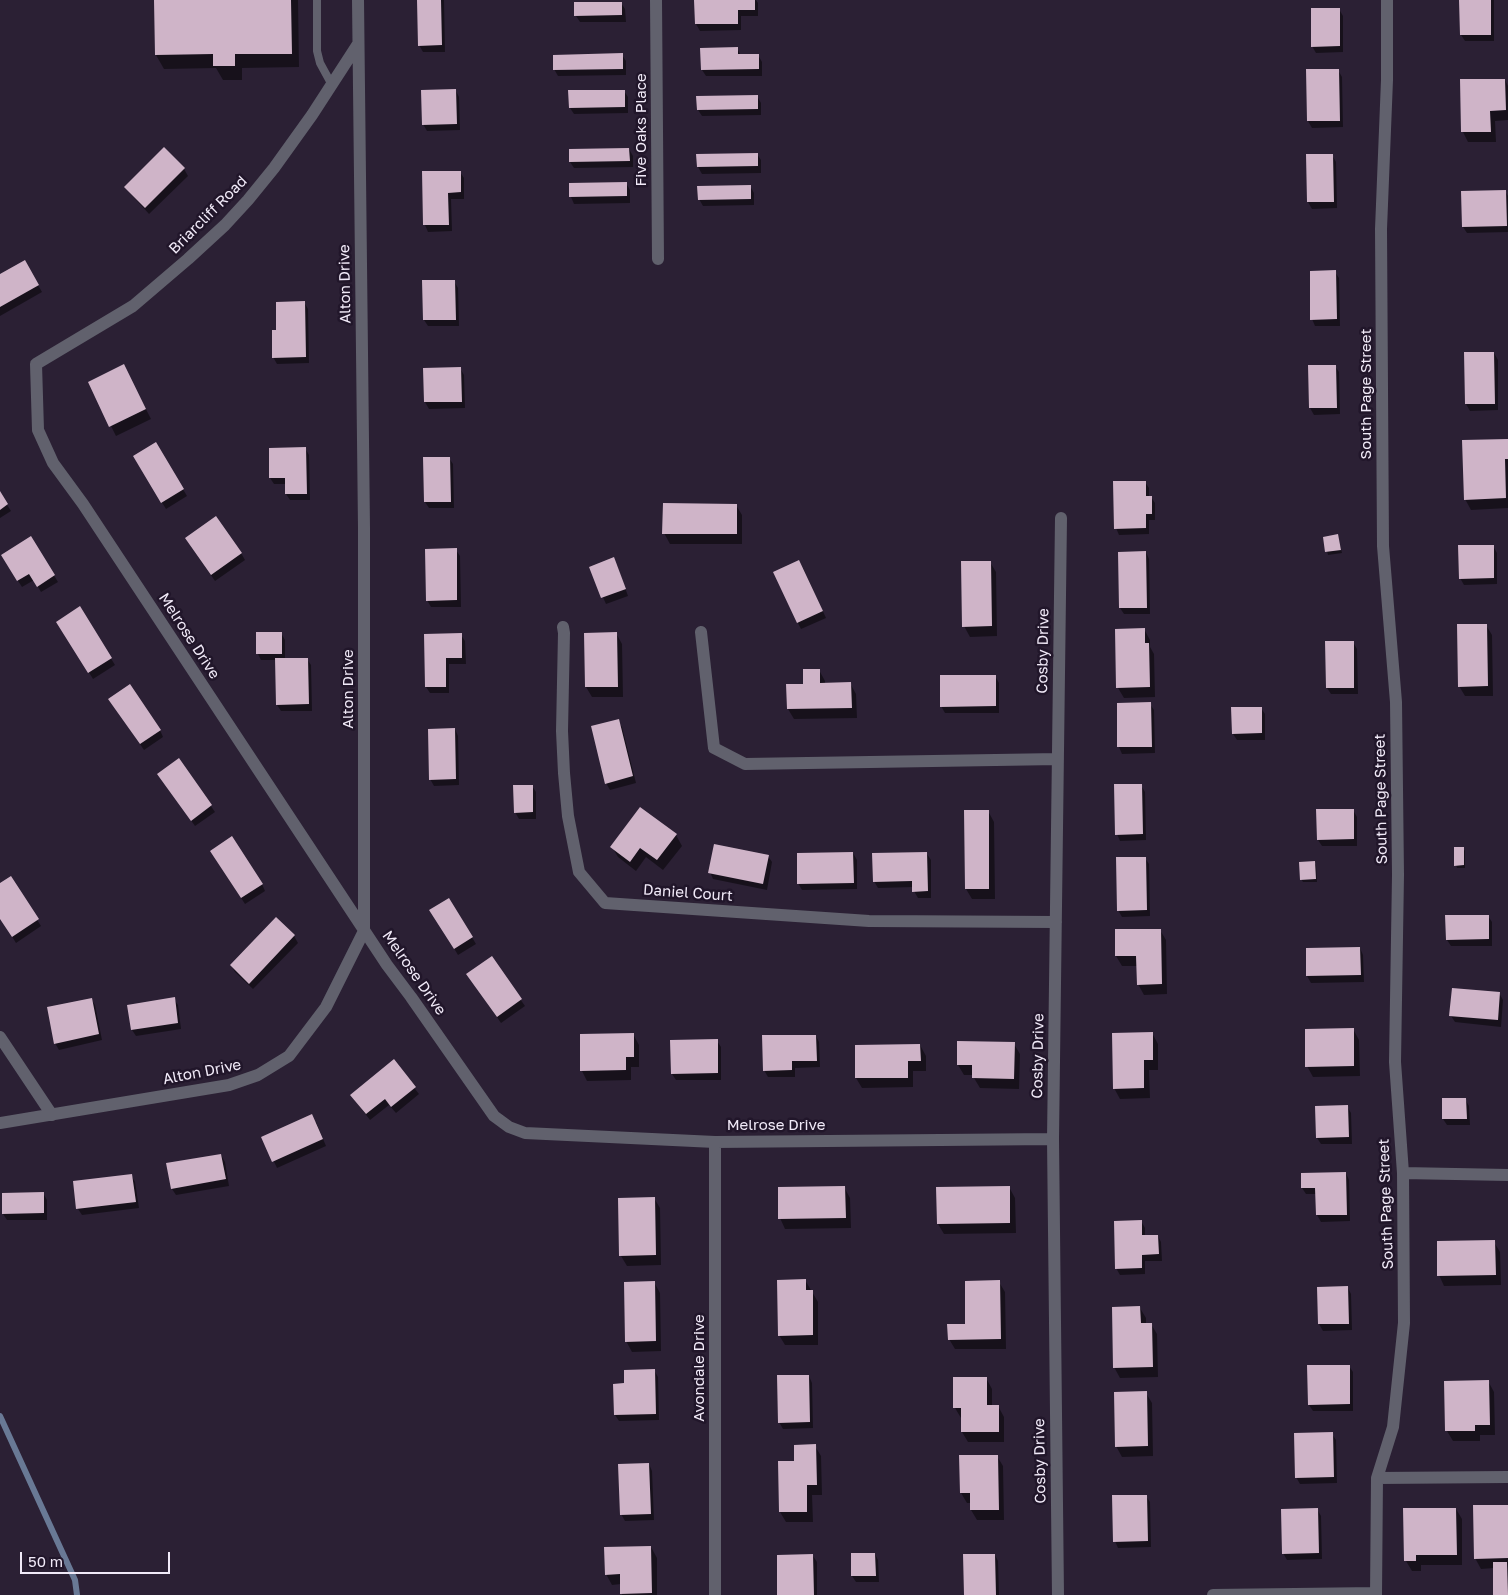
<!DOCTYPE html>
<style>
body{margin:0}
#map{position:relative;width:1508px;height:1595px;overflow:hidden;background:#2b2034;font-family:"Golos Text",sans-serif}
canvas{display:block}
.scale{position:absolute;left:20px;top:1552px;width:150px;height:22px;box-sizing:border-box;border:2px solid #f1eaf8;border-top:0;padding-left:6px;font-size:15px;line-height:18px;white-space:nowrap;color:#f1eaf8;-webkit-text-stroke:4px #21162a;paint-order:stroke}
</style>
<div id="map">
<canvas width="1508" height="1595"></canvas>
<div class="scale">50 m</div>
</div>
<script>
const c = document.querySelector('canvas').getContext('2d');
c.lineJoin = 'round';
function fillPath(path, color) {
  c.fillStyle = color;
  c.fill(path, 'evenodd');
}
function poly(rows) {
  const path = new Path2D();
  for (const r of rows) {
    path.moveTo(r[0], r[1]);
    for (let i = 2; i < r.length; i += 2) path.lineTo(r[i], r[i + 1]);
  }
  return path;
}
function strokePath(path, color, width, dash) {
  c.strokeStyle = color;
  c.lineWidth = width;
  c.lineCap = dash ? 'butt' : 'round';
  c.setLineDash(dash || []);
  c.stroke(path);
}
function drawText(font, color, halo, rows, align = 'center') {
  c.font = font + ' "Golos Text",sans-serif';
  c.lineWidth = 5;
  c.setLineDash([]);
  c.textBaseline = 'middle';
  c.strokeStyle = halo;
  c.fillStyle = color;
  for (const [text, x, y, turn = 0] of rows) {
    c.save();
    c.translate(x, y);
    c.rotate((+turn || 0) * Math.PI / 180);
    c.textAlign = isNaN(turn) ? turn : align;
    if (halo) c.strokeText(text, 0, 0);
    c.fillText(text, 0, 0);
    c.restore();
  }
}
const shadow = poly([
 [155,0,298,0,299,67,242,68,242,80,223,80,216,68,164,69,156,55],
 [418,0,444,0,445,52,423,52,419,45],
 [695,0,756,0,758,3,758,16,741,16,741,30,700,31,696,24],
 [1460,0,1494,0,1494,41,1465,41,1461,35],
 [621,3,625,9,626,22,580,22,576,16],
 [1339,9,1343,16,1343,52,1316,53,1312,46],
 [737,48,741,56,758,55,762,62,762,76,706,76,702,70],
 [622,55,626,61,626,75,558,76,554,69],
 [1338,70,1342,77,1343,127,1312,128,1308,121],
 [1505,80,1508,86,1508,120,1495,121,1496,142,1468,142,1463,132],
 [456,91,459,97,460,130,427,131,423,124],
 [624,91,628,97,628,113,574,114,570,108],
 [757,96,761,103,761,115,702,116,698,110],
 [164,149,184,169,188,176,149,214,130,193,126,187],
 [629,149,633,156,633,167,574,168,570,162],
 [757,154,761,160,761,173,702,174,698,167],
 [1332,155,1336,162,1337,208,1312,209,1308,202,1307,156],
 [424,172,460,172,464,178,464,199,451,199,452,231,428,232,425,225],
 [626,183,630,190,630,203,574,204,571,197],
 [750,186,754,193,754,205,703,206,699,199],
 [1505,191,1508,196,1508,232,1467,233,1463,227],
 [25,262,42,292,0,316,0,276],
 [1335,272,1339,278,1340,326,1315,326,1312,319],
 [454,281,458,288,459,326,428,326,424,320],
 [304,302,308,309,309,363,277,364,273,357,278,332],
 [1494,353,1498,360,1498,410,1470,411,1466,404],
 [1309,366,1335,366,1339,372,1340,414,1314,415,1310,408],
 [460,368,464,375,465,408,429,409,425,402],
 [129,376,151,419,116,436,111,426],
 [1508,440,1508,508,1471,510,1465,499],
 [156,444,187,496,166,509,134,457],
 [305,448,309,455,310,500,290,500,286,494,286,484,274,484,270,478],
 [449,458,453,464,454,508,429,508,425,502],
 [1145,482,1149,488,1149,497,1151,497,1155,503,1155,520,1149,520,1149,534,1119,535,1116,528],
 [0,494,11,511,0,518],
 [736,505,742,515,742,544,670,544,664,533],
 [1338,536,1342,553,1328,555,1324,538],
 [31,538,58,582,41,592,34,580,22,587,2,556],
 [190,545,241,553,245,560,215,581],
 [1493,546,1497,553,1497,584,1464,585,1460,578],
 [456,550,460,556,461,607,431,607,427,600],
 [1146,552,1149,559,1150,614,1124,614,1120,608],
 [990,562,996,572,997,636,970,637,964,626],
 [617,565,628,596,606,604,590,568],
 [803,568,826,618,801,629,798,623],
 [80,608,115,665,93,679,58,622],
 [1486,625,1492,635,1493,696,1465,696,1459,686],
 [1144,629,1150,640,1150,647,1154,654,1155,697,1124,698,1118,688],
 [281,633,285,640,285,659,307,659,311,665,312,711,281,711,277,705,277,660,261,660,258,654],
 [616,633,622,644,623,697,592,697,586,687,585,634],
 [461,635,465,641,466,664,449,664,449,693,430,693,426,687],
 [1353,642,1357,649,1358,694,1331,694,1327,688],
 [819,670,825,681,825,684,850,683,856,694,857,718,794,719,788,709,788,685,805,685],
 [995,676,999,683,999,713,945,713,941,706],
 [1118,704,1150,704,1154,710,1155,753,1122,754,1119,747],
 [114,706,160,730,163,737,144,750],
 [1261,708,1265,714,1265,740,1237,740,1233,734],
 [618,721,622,727,636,783,610,790,606,783],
 [455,729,458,736,459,785,434,786,430,779],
 [179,760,215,812,195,826,163,781],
 [1141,785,1145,792,1146,840,1120,841,1117,834],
 [532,786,536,792,536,819,519,819,515,812],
 [1353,810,1357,817,1357,846,1322,846,1318,840],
 [966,811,988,811,994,822,995,899,972,899,966,889],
 [676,835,682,846,663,870,646,857,636,871,618,857,612,847],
 [1463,848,1465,851,1465,868,1457,868,1456,865],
 [853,853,857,860,857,889,802,890,798,883],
 [927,854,931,860,931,898,918,898,914,891,914,887,878,888,874,881],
 [768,856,772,862,767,890,713,879,710,872],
 [215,858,262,884,265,891,245,904],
 [1145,858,1149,864,1150,916,1122,917,1118,910],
 [1314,862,1316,865,1317,882,1303,882,1301,879],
 [10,878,41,926,16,943,0,917,0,885],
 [449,899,476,944,458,955,431,910],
 [1488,916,1492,922,1492,946,1451,946,1447,940],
 [1160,930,1166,940,1167,994,1144,995,1138,984,1137,966,1122,966,1116,956,1116,931],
 [294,936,298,943,253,989,235,972,231,965],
 [1360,948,1363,955,1364,982,1311,983,1307,976,1307,949],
 [491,958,525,1006,501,1023,472,981],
 [1499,993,1503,1000,1501,1027,1455,1022,1451,1016],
 [91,999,95,1005,102,1040,59,1050,55,1043],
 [174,999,178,1005,181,1029,136,1036,132,1030],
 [1353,1029,1359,1040,1360,1076,1313,1077,1307,1066],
 [1152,1033,1158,1044,1158,1070,1149,1070,1150,1098,1120,1099,1114,1088],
 [633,1034,639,1045,639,1067,631,1067,631,1080,587,1081,582,1071],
 [816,1036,819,1042,820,1067,795,1068,795,1077,768,1077,764,1070],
 [717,1041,721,1047,721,1080,676,1080,672,1074],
 [1014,1044,1020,1054,1019,1089,980,1088,974,1078,974,1075,964,1075,958,1065],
 [920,1045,926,1056,926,1071,913,1071,913,1087,862,1088,856,1078,856,1047],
 [393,1061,419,1094,396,1113,389,1105,370,1120,351,1095],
 [1465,1099,1469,1106,1470,1125,1447,1125,1443,1119],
 [1347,1106,1351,1113,1352,1144,1321,1144,1317,1138],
 [316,1122,326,1146,277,1168,263,1138],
 [221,1155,225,1162,229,1186,176,1195,172,1189],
 [1346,1173,1349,1180,1350,1221,1321,1222,1317,1215,1317,1194,1306,1194,1302,1188],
 [131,1175,135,1182,139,1208,82,1215,78,1209,74,1182],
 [844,1187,850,1198,851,1228,785,1229,780,1218],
 [1009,1187,1015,1198,1016,1233,944,1234,938,1224],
 [43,1193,47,1200,47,1220,7,1220,3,1214],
 [654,1198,660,1208,661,1265,627,1266,621,1256],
 [1141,1221,1145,1228,1145,1236,1158,1236,1161,1242,1162,1261,1145,1261,1145,1274,1120,1275,1116,1268],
 [1494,1242,1500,1252,1501,1285,1444,1286,1439,1275],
 [805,1280,818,1302,818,1345,785,1345,779,1335],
 [654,1282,660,1293,661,1351,632,1352,626,1341],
 [999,1282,1005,1292,1006,1349,955,1349,949,1339,967,1326],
 [1318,1288,1348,1288,1351,1294,1352,1330,1323,1331,1319,1324],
 [1140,1308,1146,1318,1146,1324,1151,1324,1157,1334,1158,1377,1120,1378,1114,1367],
 [1349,1366,1353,1372,1353,1411,1313,1411,1309,1405],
 [654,1370,658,1377,659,1420,619,1421,615,1415,625,1385],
 [809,1376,812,1383,813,1428,783,1429,779,1422],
 [986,1378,992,1389,992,1406,998,1406,1004,1417,1004,1442,968,1442,962,1432,962,1418,961,1418,955,1408],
 [1488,1381,1494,1392,1495,1435,1480,1435,1480,1441,1453,1441,1447,1431],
 [1146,1393,1152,1403,1153,1456,1122,1457,1116,1446],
 [1332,1434,1336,1440,1337,1483,1300,1484,1296,1477],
 [815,1446,821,1456,822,1495,812,1495,813,1522,786,1522,780,1512,795,1462],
 [997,1456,1003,1466,1004,1520,977,1520,971,1510,971,1503,967,1503,961,1493],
 [649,1464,652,1471,654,1520,625,1521,621,1514],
 [1146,1496,1150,1502,1151,1547,1118,1548,1115,1541],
 [1508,1506,1508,1595,1494,1595,1494,1568,1481,1569,1475,1558],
 [1317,1509,1321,1516,1322,1559,1287,1560,1283,1553],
 [1456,1509,1462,1519,1462,1565,1421,1565,1421,1571,1412,1571,1406,1561],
 [651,1547,657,1558,657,1595,622,1595,621,1584,612,1585,606,1574],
 [875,1554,878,1560,879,1582,856,1582,852,1576],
 [995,1555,998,1561,999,1595,965,1595],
 [813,1556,817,1562,817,1595,778,1595]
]);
const stream = poly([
 [0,1416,75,1580,77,1595]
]);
const building = poly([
 [154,0,291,0,292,54,235,54,235,66,213,66,213,54,155,55],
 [417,0,441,0,442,45,418,46],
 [694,0,755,0,755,10,738,10,738,24,695,24],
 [1459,0,1491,0,1491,35,1460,35],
 [574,2,622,2,622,15,574,16],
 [1311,8,1340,8,1340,46,1311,47],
 [738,47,738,54,759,54,759,69,701,70,700,48],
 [623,53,623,69,553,70,553,55],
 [1306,69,1339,69,1340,121,1307,121],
 [1460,79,1505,79,1506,110,1490,111,1491,132,1461,132],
 [456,89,457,124,422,125,421,90],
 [568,90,625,90,625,107,569,108],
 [758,95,758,109,697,110,696,96],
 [164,147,185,168,145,208,124,187],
 [629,148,630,161,569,162,569,149],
 [758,153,758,166,697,167,696,154],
 [1306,154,1333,154,1334,202,1307,202],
 [422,171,461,171,461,192,448,193,449,225,423,225],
 [627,182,627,196,569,197,569,183],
 [751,185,751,199,698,200,697,186],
 [1506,190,1507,226,1462,227,1461,191],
 [25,260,39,285,0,307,0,274],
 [1336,270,1337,319,1310,320,1310,271],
 [422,280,455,280,456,320,423,320],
 [305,301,306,357,272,358,272,330,276,330,276,302],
 [1464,352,1494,352,1495,404,1465,404],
 [124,364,146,409,109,427,88,382],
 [1308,365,1336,365,1337,408,1309,408],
 [461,367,462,402,424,402,423,368],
 [1508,439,1508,459,1505,459,1506,498,1464,500,1462,440],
 [156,442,184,489,161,503,133,456],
 [306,447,307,494,285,494,285,478,269,478,269,448],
 [423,457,450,457,451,502,424,502],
 [1113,481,1146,481,1146,496,1152,496,1152,514,1146,514,1146,528,1114,529],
 [0,491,8,504,0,510],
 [663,503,737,504,737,534,662,534],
 [216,516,242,553,211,575,185,538],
 [1338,534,1341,550,1325,552,1323,537],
 [31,536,55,575,37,587,29,574,17,581,1,555],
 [1458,545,1494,545,1494,578,1459,579],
 [457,548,457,600,426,601,425,549],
 [1146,551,1147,608,1119,608,1118,552],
 [614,557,626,589,601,598,589,567],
 [799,560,823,611,797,623,773,572],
 [961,561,991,561,992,626,962,627],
 [80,606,112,658,88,673,56,622],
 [1457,624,1487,624,1488,686,1458,687],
 [1145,628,1145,643,1149,643,1150,687,1116,688,1115,629],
 [256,632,282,632,282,654,256,654],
 [617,632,618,687,585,687,584,633],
 [462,633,462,658,446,658,446,687,425,687,424,634],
 [1325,641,1354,641,1354,688,1326,688],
 [275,658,308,658,309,704,276,705],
 [803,669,820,669,820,683,851,682,852,708,787,709,786,684,803,684],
 [940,675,996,675,996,706,940,707],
 [130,684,161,730,140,744,108,699],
 [1151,702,1152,747,1117,747,1117,703],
 [1231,707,1262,707,1262,733,1232,734],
 [619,719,633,776,605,784,591,726],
 [455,728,456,779,429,780,428,729],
 [179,758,212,805,191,821,157,774],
 [1114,784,1142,784,1143,834,1115,835],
 [513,785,533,785,533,812,514,813],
 [640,807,677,834,657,860,640,848,630,862,610,847],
 [1316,809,1354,809,1354,839,1317,840],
 [964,810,989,810,989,889,965,889],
 [232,836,263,884,241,898,210,851],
 [714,844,769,855,763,884,708,873],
 [1454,847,1464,847,1464,865,1454,866],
 [853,852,854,883,797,884,797,853],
 [927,852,928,891,912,892,912,881,873,882,872,853],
 [1116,857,1146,857,1147,910,1117,911],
 [1315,861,1316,879,1300,880,1299,862],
 [11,876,39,919,12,937,0,919,0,883],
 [449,898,473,937,454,949,429,910],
 [1445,915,1489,915,1489,939,1446,940],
 [276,917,295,935,249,984,230,965],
 [1115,929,1161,929,1162,984,1137,985,1136,956,1115,956],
 [1360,947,1361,975,1306,976,1306,948],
 [492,956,522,999,497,1017,466,974],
 [1452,988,1500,992,1498,1020,1449,1016],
 [175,997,178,1023,131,1030,127,1005],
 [92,998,99,1034,54,1044,47,1007],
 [1354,1028,1354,1066,1305,1067,1305,1029],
 [1153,1032,1153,1060,1144,1060,1144,1088,1113,1089,1112,1033],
 [634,1033,634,1057,626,1057,626,1070,580,1071,580,1034],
 [762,1035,816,1035,817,1061,792,1061,792,1070,763,1071],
 [718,1039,718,1073,671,1074,670,1040],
 [957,1041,1015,1042,1014,1079,972,1078,972,1065,957,1065],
 [920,1044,921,1061,908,1061,908,1078,855,1078,855,1045],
 [394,1059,416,1087,391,1107,385,1099,366,1114,350,1095],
 [1442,1098,1466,1098,1467,1119,1442,1119],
 [1348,1105,1349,1137,1316,1138,1315,1106],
 [312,1114,323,1139,272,1162,261,1137],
 [221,1154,226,1179,171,1189,166,1163],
 [1346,1172,1347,1215,1316,1215,1315,1188,1301,1188,1301,1173],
 [132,1174,136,1202,76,1209,73,1181],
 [845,1186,846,1218,778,1219,778,1187],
 [1010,1186,1010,1223,937,1224,936,1187],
 [44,1192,44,1213,2,1214,2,1193],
 [655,1197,656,1255,619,1256,618,1198],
 [1142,1220,1142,1235,1158,1235,1159,1254,1142,1255,1142,1268,1115,1269,1114,1221],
 [1495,1240,1496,1275,1437,1276,1437,1241],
 [806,1279,806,1290,813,1290,813,1335,778,1336,777,1280],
 [1000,1280,1001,1339,948,1340,947,1324,965,1324,965,1281],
 [655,1281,656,1341,625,1342,624,1282],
 [1348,1286,1349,1324,1318,1324,1317,1287],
 [1140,1306,1141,1323,1152,1323,1153,1367,1113,1368,1112,1307],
 [1307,1365,1350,1365,1350,1404,1308,1405],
 [655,1369,656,1414,614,1415,613,1384,624,1383,624,1370],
 [777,1375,809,1375,810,1422,778,1423],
 [953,1377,987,1377,987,1405,999,1405,999,1432,961,1432,961,1408,953,1408],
 [1489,1380,1490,1425,1475,1425,1475,1431,1445,1431,1444,1381],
 [1147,1391,1148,1446,1115,1447,1114,1392],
 [1333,1432,1334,1477,1295,1478,1294,1433],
 [816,1444,817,1485,807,1485,807,1512,779,1512,778,1461,794,1461,794,1445],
 [959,1455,998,1455,999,1510,970,1510,970,1493,960,1493],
 [649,1463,651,1514,620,1515,618,1464],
 [1112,1495,1147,1495,1148,1541,1113,1542],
 [1473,1505,1508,1505,1508,1558,1474,1559],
 [1318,1508,1319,1553,1282,1554,1281,1509],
 [1403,1508,1456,1508,1457,1555,1416,1555,1416,1561,1404,1561],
 [651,1546,652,1593,620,1594,620,1574,605,1575,604,1547],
 [851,1553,875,1553,876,1576,851,1576],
 [813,1554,814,1595,777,1595,777,1555],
 [963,1554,995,1554,996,1595,964,1595],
 [1493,1562,1507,1562,1508,1595,1493,1595]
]);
const service = poly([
 [317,0,317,51,320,63,332,85]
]);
const minor = poly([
 [656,0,658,259],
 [358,44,312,115,274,168,248,200,225,225,188,259,133,306,36,364,38,430,53,463,83,504,387,965,411,997,494,1116,509,1127,525,1133,715,1142,1053,1139],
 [563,627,564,633,562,731,564,773,568,816,579,872,605,903,869,921,1056,922],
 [701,632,714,748,745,764,1058,759],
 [0,1037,52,1115],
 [0,1123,229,1085,258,1075,289,1056,326,1007,364,931,364,528,358,0],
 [1403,1173,1508,1175],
 [1377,1478,1508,1477],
 [715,1595,715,1142],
 [1058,1595,1053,1139,1061,518],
 [1213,1595,1376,1593],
 [1376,1595,1377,1478,1393,1427,1404,1323,1403,1173,1395,1062,1398,875,1396,702,1383,546,1381,229,1387,80,1387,0]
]);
const streetNames = [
 ["Five Oaks Place",641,130,-90],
 ["Briarcliff Road",208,215,-45],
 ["Alton Drive",345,284,-91],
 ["South Page Street",1366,394,-90],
 ["Melrose Drive",189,636,57],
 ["Cosby Drive",1043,651,-89],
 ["Alton Drive",348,689,-90],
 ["South Page Street",1381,799,-91],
 ["Daniel Court",688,893,4],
 ["Melrose Drive",414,973,55],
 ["Cosby Drive",1038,1056,-89],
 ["Alton Drive",202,1072,-11],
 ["Melrose Drive",776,1125],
 ["South Page Street",1386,1204,-92],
 ["Avondale Drive",699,1368,-90],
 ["Cosby Drive",1040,1461,-91]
];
fillPath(shadow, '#0007');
strokePath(stream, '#697995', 6);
fillPath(building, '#cfb4c8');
strokePath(service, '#61616d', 8);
strokePath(minor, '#61616d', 12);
drawText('15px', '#f1eaf8', '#21162a', streetNames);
</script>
